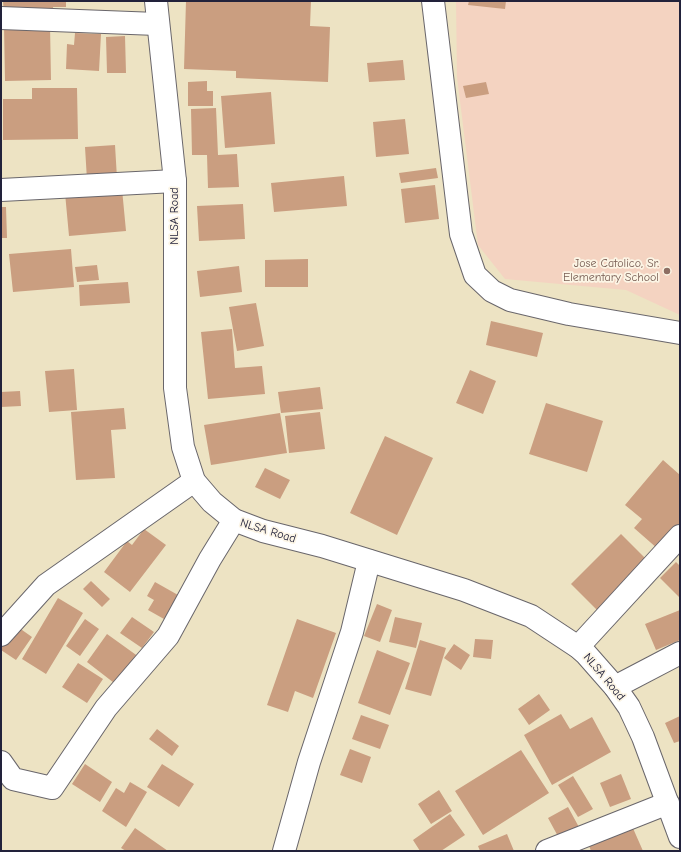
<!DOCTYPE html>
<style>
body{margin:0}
#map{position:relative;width:681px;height:852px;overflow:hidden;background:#ede3c3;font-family:"Comic Neue",sans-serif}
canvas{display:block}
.frame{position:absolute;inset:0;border:2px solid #22223b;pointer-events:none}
</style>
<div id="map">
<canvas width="681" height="852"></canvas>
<div class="frame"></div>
</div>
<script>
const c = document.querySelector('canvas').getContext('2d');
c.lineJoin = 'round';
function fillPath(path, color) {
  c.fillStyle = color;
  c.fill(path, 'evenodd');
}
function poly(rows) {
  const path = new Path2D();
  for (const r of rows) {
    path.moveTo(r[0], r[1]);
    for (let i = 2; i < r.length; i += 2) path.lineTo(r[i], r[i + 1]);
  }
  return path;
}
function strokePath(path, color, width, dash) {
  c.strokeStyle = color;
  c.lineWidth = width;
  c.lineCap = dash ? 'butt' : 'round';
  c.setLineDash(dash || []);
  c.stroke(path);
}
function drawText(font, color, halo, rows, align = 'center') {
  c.font = font + ' "Comic Neue",sans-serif';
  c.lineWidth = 3.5;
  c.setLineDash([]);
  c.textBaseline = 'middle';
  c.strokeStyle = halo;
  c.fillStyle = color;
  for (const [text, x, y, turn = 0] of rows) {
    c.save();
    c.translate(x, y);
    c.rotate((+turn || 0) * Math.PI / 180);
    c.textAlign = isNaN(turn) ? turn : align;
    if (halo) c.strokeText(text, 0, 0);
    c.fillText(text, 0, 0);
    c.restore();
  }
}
const built = poly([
 [456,1,680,1,680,315,626,290,505,279,478,245,457,77]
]);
const building = poly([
 [3,1,66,1,66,7,53,7,54,14,4,16],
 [186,1,311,1,310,26,330,27,328,82,236,78,236,71,184,69],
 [469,1,506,1,505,9,468,5],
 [50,25,51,80,5,81,4,26],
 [75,33,101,34,99,71,66,69,67,44,74,45],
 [125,36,126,73,107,73,106,37],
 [403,60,405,80,369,82,367,63],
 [207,81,207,91,213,91,213,106,188,106,188,82],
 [486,82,489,94,466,98,463,86],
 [32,88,77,88,78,139,3,140,3,99,32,99],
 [271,92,275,144,225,148,221,96],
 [216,108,218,155,237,154,239,187,208,188,207,155,192,155,191,109],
 [405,119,409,154,376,157,373,122],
 [115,145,117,178,87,180,85,147],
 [436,168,438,178,401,183,399,173],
 [344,176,347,206,274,212,271,183],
 [435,185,439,219,405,223,401,189],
 [122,189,126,231,69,236,65,193],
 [243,204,245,239,199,241,197,206],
 [1,207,6,207,7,238,1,238],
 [71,249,74,287,13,292,9,254],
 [308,259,308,287,265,287,265,260],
 [97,265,99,280,77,282,75,267],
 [239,266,242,292,200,297,197,271],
 [128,282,130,303,80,306,79,285],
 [256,303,264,346,237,351,229,307],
 [491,321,543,333,537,357,486,345],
 [232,329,235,368,262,366,265,394,208,399,201,332],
 [74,369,77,410,49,412,45,371],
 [470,370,496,381,483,414,456,403],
 [320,387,323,409,281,413,278,392],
 [20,391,21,406,1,407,1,392],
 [546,403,603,421,587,472,529,454],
 [124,408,126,429,111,430,115,478,76,480,71,412],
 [320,412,325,449,289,453,285,416],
 [280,413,287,453,211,465,204,425],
 [385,436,433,458,397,535,350,513],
 [663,460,680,475,680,523,658,549,634,528,642,519,625,505],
 [265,468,290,480,280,499,255,487],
 [144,529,166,545,130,592,104,572,127,541,132,545],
 [621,534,647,560,597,610,571,584],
 [676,562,680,566,680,598,660,578],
 [91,581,110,599,102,607,83,589],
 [155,582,178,595,164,619,148,610,154,600,147,596],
 [58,598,83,613,46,674,22,659],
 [377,604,392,610,380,642,364,636],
 [680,610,680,640,656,650,645,624],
 [132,617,154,632,142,648,120,633],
 [395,617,422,623,416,648,389,642],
 [85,619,99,629,80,656,66,646],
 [297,619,336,633,313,698,295,691,288,712,267,705],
 [15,625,32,637,16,660,1,650,1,643],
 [107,634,139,657,118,686,87,662],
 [475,639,493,640,491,659,473,657],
 [420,640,446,648,431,696,405,689],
 [454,644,470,655,461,670,444,658],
 [377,650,410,663,390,715,358,703],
 [78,663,103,679,87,703,62,687],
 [539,694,550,710,529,725,518,709],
 [561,714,570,729,592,717,611,752,552,785,524,735],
 [361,715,389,725,380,749,352,739],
 [680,716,680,741,674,743,665,723],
 [157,729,179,746,172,756,149,739],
 [350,749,371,757,362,783,340,775],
 [521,750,549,793,483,835,455,791],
 [85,764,112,782,100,802,72,784],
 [162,764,194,784,179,807,147,787],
 [621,774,631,799,610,807,600,783],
 [573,776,593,809,578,817,558,785],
 [130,782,147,792,126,827,102,811,116,788,124,793],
 [439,790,452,811,431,824,418,804],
 [568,807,580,829,560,840,548,818],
 [450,814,465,835,441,851,420,851,413,840],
 [632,826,643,851,591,851,588,843],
 [135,828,168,851,126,851,121,848],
 [507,834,514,851,480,851,478,846]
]);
const minor = poly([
 [433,1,461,234,475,275,492,291,510,300,569,314,680,333],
 [1,18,157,24],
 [1,190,175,181],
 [1,635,46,585,194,481],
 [578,647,680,536],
 [615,687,680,653],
 [1,762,13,779,52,788,106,708,168,636,210,559,234,520],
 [284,851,309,762,352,632,369,561],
 [547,851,668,803]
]);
const secondary = poly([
 [156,1,175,181,175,388,183,447,194,481,212,502,234,520,263,531,322,546,464,590,531,616,578,647,586,654,615,687,629,707,643,737,680,837]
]);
const markers = [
 [667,271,4,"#8d6e63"]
];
const streetNames = [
 ["NLSA Road",175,216,-90],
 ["NLSA Road",268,531,17],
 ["NLSA Road",604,677,50]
];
const educationNames = [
 ["Jose Catolico, Sr.",659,264],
 ["Elementary School",659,278]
];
fillPath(built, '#f4d3c1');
fillPath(building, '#ca9e80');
strokePath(minor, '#69666b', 24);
strokePath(secondary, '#69666b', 24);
strokePath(minor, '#fff', 22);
strokePath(secondary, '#fff', 22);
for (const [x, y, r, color] of markers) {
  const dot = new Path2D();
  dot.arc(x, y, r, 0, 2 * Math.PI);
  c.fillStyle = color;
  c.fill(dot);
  strokePath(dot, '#fcf5e5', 1.5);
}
drawText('12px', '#22223b', '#fcf5e5', streetNames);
drawText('12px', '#785e54', '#fcf5e5', educationNames, 'right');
</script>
